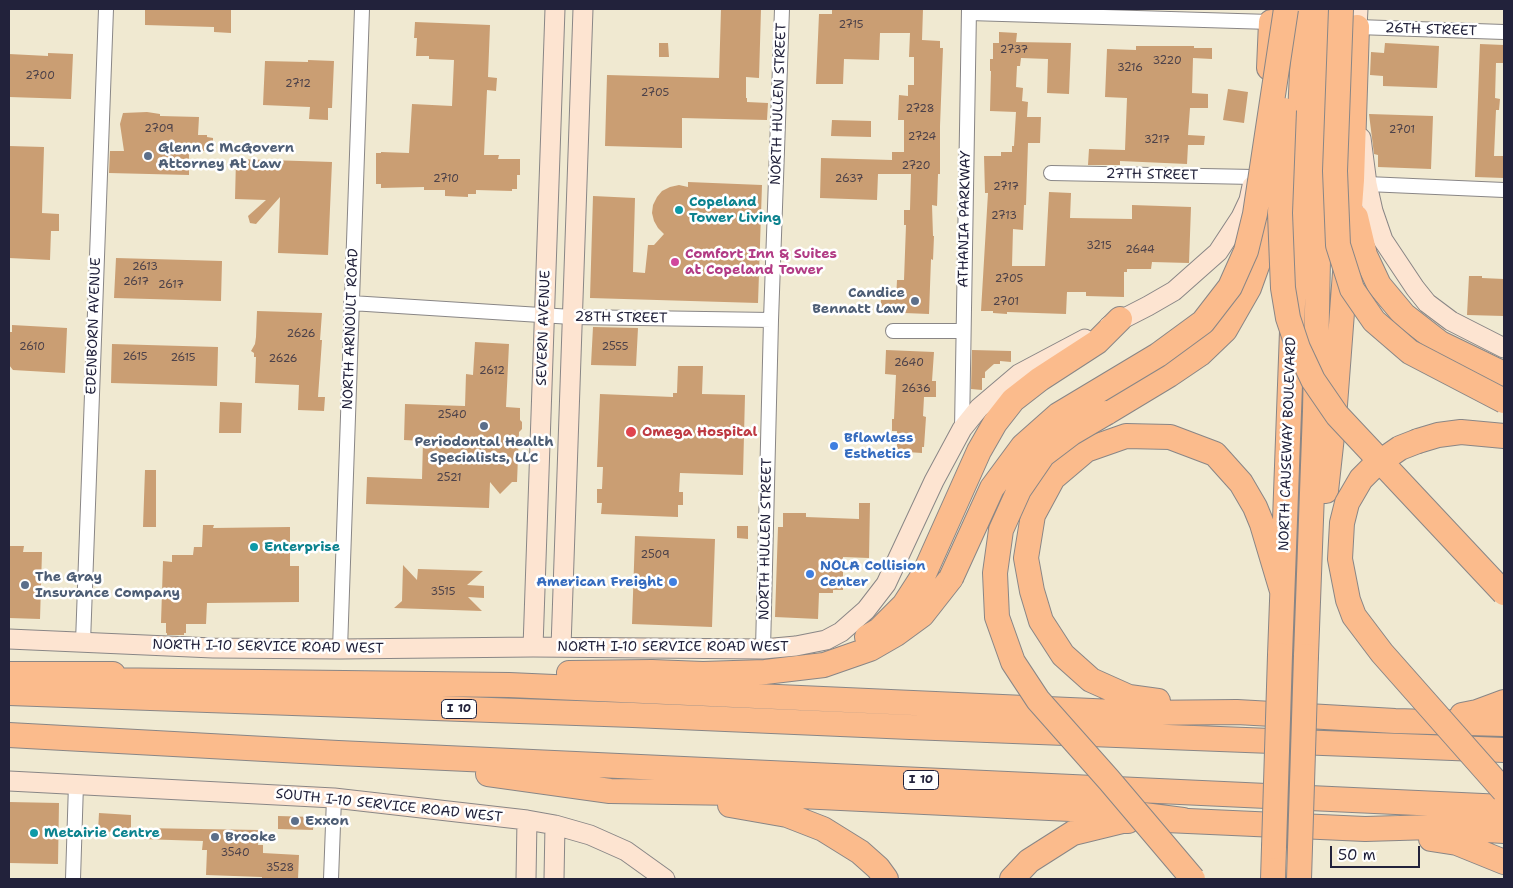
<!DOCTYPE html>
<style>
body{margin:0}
#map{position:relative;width:1513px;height:888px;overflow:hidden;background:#f0e9d1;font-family:"Shantell Sans",sans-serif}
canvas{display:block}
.frame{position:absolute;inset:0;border:10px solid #22223b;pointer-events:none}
.scale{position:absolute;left:1330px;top:846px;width:90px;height:22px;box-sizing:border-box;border:2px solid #22223b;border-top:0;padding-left:6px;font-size:15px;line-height:18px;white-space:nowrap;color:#22223b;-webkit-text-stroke:4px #fff;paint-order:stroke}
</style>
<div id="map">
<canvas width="1513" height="888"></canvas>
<div class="frame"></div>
<div class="scale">50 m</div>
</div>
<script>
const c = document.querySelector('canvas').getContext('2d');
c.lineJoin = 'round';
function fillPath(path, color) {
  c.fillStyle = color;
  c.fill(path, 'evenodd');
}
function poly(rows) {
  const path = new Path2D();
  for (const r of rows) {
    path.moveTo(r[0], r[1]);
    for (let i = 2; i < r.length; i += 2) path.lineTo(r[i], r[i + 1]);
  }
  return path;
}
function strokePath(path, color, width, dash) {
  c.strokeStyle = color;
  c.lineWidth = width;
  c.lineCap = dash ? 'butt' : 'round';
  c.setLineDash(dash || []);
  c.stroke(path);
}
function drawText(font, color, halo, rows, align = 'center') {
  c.font = font + ' "Shantell Sans",sans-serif';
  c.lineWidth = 5;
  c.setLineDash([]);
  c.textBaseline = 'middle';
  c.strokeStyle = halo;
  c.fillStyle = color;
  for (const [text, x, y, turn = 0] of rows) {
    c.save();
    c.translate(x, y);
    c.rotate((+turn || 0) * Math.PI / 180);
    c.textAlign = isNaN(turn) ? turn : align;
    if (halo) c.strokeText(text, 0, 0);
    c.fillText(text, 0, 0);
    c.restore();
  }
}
const building = poly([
 [145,9,231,9,231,33,214,32,214,27,145,25],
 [721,9,761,9,759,78,746,77,746,98,747,98,747,102,768,103,767,120,682,118,682,148,605,146,607,75,719,78],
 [832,9,923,9,922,40,940,41,940,48,943,48,940,126,940,174,938,174,937,206,932,205,933,236,934,236,933,260,931,259,929,314,880,312,881,300,896,300,897,280,904,280,906,225,904,225,904,210,910,210,911,174,878,174,877,200,820,198,821,158,892,160,892,152,904,152,904,120,898,120,899,95,908,96,908,85,914,85,914,57,909,57,910,33,880,33,879,60,844,59,843,84,816,84,819,14,832,14],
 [415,22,490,25,488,77,497,78,496,91,487,90,484,155,499,155,498,159,520,159,520,175,517,175,517,189,512,189,512,191,476,190,476,194,468,194,468,197,445,196,445,190,424,190,424,187,381,188,381,184,376,184,376,153,381,153,381,152,409,153,412,104,452,106,454,60,429,59,429,56,416,56,417,38,414,38],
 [999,32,1017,33,1016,42,1071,43,1069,94,1047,93,1048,59,1021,58,1020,66,1017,66,1016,87,1023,88,1022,101,1028,102,1027,117,1041,117,1040,143,1028,143,1026,205,1024,205,1023,230,1013,229,1012,266,1045,266,1049,192,1071,193,1070,218,1132,219,1132,205,1191,207,1189,263,1152,262,1151,269,1127,269,1127,272,1124,272,1124,297,1086,296,1086,292,1067,292,1066,314,1007,312,1007,314,993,313,993,311,981,311,988,193,985,193,984,156,1001,156,1001,152,1012,152,1012,146,1014,146,1016,112,990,111,991,71,990,71,990,59,993,59,993,43,999,43],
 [659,43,668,43,669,57,659,57],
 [1385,43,1439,46,1437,88,1383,86,1383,76,1370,75,1371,52,1384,53],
 [1480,44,1504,45,1504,63,1496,63,1495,98,1500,99,1499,110,1496,110,1494,156,1504,156,1504,178,1475,177],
 [1136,46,1194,46,1194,48,1212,48,1212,59,1193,58,1192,93,1208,94,1208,108,1190,108,1188,135,1205,136,1204,145,1188,145,1187,164,1120,161,1120,165,1088,165,1089,149,1125,150,1127,98,1105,97,1107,49,1136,50],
 [48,53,73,54,71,99,9,97,9,54,48,56],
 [308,60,334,61,332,108,328,108,328,120,309,119,310,107,263,105,265,61,308,62],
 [1228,89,1248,92,1244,123,1223,120],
 [147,112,160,114,160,116,199,117,198,135,207,135,207,137,213,138,213,151,189,151,189,175,109,173,110,151,124,151,120,124,123,113],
 [1369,114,1433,116,1431,169,1378,167,1378,155,1374,154],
 [832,120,871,121,871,137,831,136],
 [9,146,44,147,42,213,59,214,59,231,51,231,50,260,9,258],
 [236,159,332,162,328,255,278,253,280,197,256,224,250,223,248,216,266,200,235,199],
 [688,182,762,185,758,303,590,298,593,196,635,198,633,272,645,273,648,245,654,245,664,234,658,228,654,221,652,213,653,205,657,197,662,191,670,187,679,185,688,187],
 [116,258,222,261,221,301,114,298],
 [1469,276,1482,276,1482,278,1504,279,1504,316,1467,315],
 [257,311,322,313,320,340,322,340,318,397,325,397,324,411,298,410,299,385,255,383,256,357,254,357,254,353,251,351,255,344,256,337],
 [12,325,67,328,65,373,13,370,9,365,9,332,12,332],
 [593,327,638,328,636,366,591,365],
 [475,342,509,344,506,407,520,408,520,420,522,422,522,429,519,432,517,482,512,482,500,494,490,482,489,508,366,504,367,477,422,479,423,441,404,440,405,404,465,406,466,374,473,375],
 [112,344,218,347,217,386,111,383],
 [886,350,934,352,932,381,936,381,936,397,924,397,923,416,926,417,924,447,922,447,922,453,907,452,907,459,897,458,897,431,892,431,892,419,894,419,896,375,885,374],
 [972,350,1011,351,1011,362,1000,361,1000,364,994,364,985,372,985,378,982,378,982,390,971,389],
 [678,366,703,366,702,394,745,395,743,475,680,473,679,492,683,492,683,505,678,505,678,517,601,514,602,503,597,503,597,489,602,489,603,467,597,467,600,394,673,397,673,393,677,393],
 [220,402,242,403,241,433,219,433],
 [145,470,156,470,156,527,143,527],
 [859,503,870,503,869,558,843,557,843,590,833,590,833,593,819,593,818,619,775,617,778,527,783,527,783,513,806,513,806,517,859,519],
 [203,525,214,525,213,528,290,527,290,566,299,566,299,602,207,603,206,624,186,624,186,633,184,633,184,635,167,635,167,633,166,633,166,623,161,623,163,561,172,562,172,555,193,555,194,547,202,547],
 [737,526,748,526,748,539,737,538],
 [635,536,715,539,712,627,632,624],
 [10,546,24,546,23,552,42,552,40,619,9,618,9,551,10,551],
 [403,565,417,580,418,569,483,571,467,585,484,586,484,598,468,597,482,611,394,608,402,601],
 [9,802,59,803,58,864,9,863],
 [99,813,131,815,131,833,98,831],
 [278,816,314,817,313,830,278,829],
 [141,828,259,830,258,845,263,845,263,853,299,855,298,879,262,879,262,877,206,875,207,850,202,850,203,841,140,839]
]);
const street = poly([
 [969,13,1271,22],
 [1357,27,1504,32],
 [1051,173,1254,177],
 [1367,184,1504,190],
 [351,303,572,317,771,320],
 [893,331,963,331],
 [962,429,969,9],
 [83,642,106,9],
 [340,649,362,9],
 [763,649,771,320,782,9],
 [73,879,76,784],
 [331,879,334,798]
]);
const secondary = poly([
 [1357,27,1358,9],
 [1361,138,1367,184,1373,211,1383,240,1415,288,1427,303,1451,321,1504,348],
 [1109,326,1148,306,1174,291,1218,252,1241,217,1249,200,1252,186],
 [9,639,213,648,340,649,533,647,763,649,796,646,826,640,841,632,866,610,886,584,934,481,962,429,979,408,1019,374,1085,339],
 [533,647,555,9],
 [561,647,583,9],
 [9,781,334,798,527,820,555,825,590,835,626,851,665,879],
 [526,879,527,820],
 [554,879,555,825]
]);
const highway = poly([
 [1269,68,1271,22],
 [1356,217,1365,255,1379,285,1404,315,1440,343,1504,374],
 [1106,413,1169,375,1200,354,1225,330,1249,288,1263,249,1265,196],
 [1418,441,1438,435,1461,432,1504,436],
 [1326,491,1334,418,1352,180,1357,27],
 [867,637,879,630,904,605,924,574,979,451,995,423,1013,400,1040,379,1097,342,1120,319],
 [1280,655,1300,115,1305,9],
 [1306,656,1315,411,1323,9],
 [569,673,652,672,703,674,765,672,824,665,870,649,896,634,922,615,951,578],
 [9,674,113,674],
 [97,680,509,685,1137,713,1237,712,1395,721,1504,724],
 [9,693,633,715,910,727,1504,750],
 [1158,701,1129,697,1091,680,1063,655,1041,621,1032,591,1026,558,1033,515,1053,478,1086,450,1126,436,1170,437,1215,454,1241,483,1255,507,1262,524,1282,591],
 [1462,715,1477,712,1504,702],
 [9,735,338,753,1504,807],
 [488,774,610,791,737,793,1112,811,1183,820],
 [730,805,787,815,823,829,860,852,878,868,886,879],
 [1166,820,1365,829,1433,827,1504,831],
 [1431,839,1457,843,1504,862],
 [1012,879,1029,861,1073,833,1122,821,1128,821],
 [1273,879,1274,847]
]);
const highwayBridge = poly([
 [1341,9,1335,171,1338,245,1352,289,1374,321,1410,352,1504,401],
 [1284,110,1280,213,1282,264,1283,288,1288,318,1298,348,1313,380,1337,415,1504,593],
 [1106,413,1072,433,1043,455,1019,490,1001,530,995,573,997,617,1013,662,1038,700,1109,780,1193,879],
 [1418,441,1400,448,1374,466,1361,479,1347,503,1342,523,1340,559,1348,600,1354,616,1382,653,1504,791],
 [951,578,992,488,1023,446,1058,415,1158,355,1203,322,1230,287,1246,251,1255,214,1286,9],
 [1274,847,1280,655],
 [1299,879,1306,656]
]);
const markers = [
 [148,156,5,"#5c6f8a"],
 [679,210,5,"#0f9aa8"],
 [675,262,5,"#d1479c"],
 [915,301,5,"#5c6f8a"],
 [484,426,5,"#5c6f8a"],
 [631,432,6,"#e0444e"],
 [834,446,5,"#3f7fe0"],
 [254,547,5,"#0f9aa8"],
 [810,574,5,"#3f7fe0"],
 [673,582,5,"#3f7fe0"],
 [25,585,5,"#5c6f8a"],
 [295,821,5,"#5c6f8a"],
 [34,833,5,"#0f9aa8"],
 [215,837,5,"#5c6f8a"]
];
const numberNames = [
 ["2715",851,25],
 ["2737",1014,50],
 ["3220",1167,61],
 ["3216",1130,68],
 ["2700",40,76],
 ["2712",298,84],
 ["2705",655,93],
 ["2728",920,109],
 ["2709",159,129],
 ["2701",1402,130],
 ["2724",922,137],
 ["3217",1157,140],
 ["2720",916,166],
 ["2710",446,179],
 ["2637",849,179],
 ["2717",1006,187],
 ["2713",1004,216],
 ["3215",1099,246],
 ["2644",1140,250],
 ["2613",145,267],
 ["2705",1009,279],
 ["2617",136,282],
 ["2617",171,285],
 ["2701",1006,302],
 ["2626",301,334],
 ["2610",32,347],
 ["2555",615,347],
 ["2615",135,357],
 ["2615",183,358],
 ["2626",283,359],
 ["2640",909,363],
 ["2612",492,371],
 ["2636",916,389],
 ["2540",452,415],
 ["2521",449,478],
 ["2509",655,555],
 ["3515",443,592],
 ["3540",235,853],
 ["3528",280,868]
];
const shields = [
 [459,709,35],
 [921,780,35]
];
const shieldNames = [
 ["I 10",459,709],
 ["I 10",921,780]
];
const streetNames = [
 ["26TH STREET",1431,30,2],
 ["NORTH HULLEN STREET",779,104,-88],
 ["27TH STREET",1152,175,1],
 ["ATHANIA PARKWAY",965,219,-89],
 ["28TH STREET",621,318,1],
 ["EDENBORN AVENUE",94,326,-88],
 ["SEVERN AVENUE",544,328,-88],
 ["NORTH ARNOULT ROAD",351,329,-88],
 ["NORTH CAUSEWAY BOULEVARD",1288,444,-88],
 ["NORTH HULLEN STREET",766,539,-89],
 ["NORTH I-10 SERVICE ROAD WEST",268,647,1],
 ["NORTH I-10 SERVICE ROAD WEST",673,647],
 ["SOUTH I-10 SERVICE ROAD WEST",389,806,6]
];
const serviceNames = [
 ["Glenn C McGovern",158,148],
 ["Attorney At Law",158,164],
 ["Candice",905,293,"right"],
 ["Bennatt Law",905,309,"right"],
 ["Periodontal Health",484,442,"center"],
 ["Specialists, LLC",484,458,"center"],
 ["The Gray",35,577],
 ["Insurance Company",35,593],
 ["Exxon",305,821],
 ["Brooke",225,837]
];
const cultureNames = [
 ["Copeland",689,202],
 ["Tower Living",689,218],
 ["Enterprise",264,547],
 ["Metairie Centre",44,833]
];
const hotelNames = [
 ["Comfort Inn & Suites",685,254],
 ["at Copeland Tower",685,270]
];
const healthNames = [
 ["Omega Hospital",642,432]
];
const shopNames = [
 ["Bflawless",844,438],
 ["Esthetics",844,454],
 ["NOLA Collision",820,566],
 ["Center",820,582],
 ["American Freight",663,582,"right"]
];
fillPath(building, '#ca9e73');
strokePath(street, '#898686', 16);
strokePath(secondary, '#898686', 21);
strokePath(highway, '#898686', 26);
strokePath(street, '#fff', 14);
strokePath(secondary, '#fde4d1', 19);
strokePath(highway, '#fbbb8c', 24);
strokePath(highwayBridge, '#898686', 26, []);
strokePath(highwayBridge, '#fbbb8c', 24);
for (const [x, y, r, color] of markers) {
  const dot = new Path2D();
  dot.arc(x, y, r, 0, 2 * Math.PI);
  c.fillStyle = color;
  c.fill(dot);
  strokePath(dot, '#fff', 2);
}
drawText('11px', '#4c4149', null, numberNames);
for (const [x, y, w] of shields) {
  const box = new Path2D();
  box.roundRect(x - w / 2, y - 9.5, w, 19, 4);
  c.fillStyle = '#fff';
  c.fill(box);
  strokePath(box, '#22223b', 1);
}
drawText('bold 12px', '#22223b', null, shieldNames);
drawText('14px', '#22223b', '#fff', streetNames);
drawText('bold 14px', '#4e5e75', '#fff', serviceNames, 'left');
drawText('bold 14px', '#0d838f', '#fff', cultureNames, 'left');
drawText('bold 14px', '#b23c85', '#fff', hotelNames, 'left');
drawText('bold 14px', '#be3a42', '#fff', healthNames, 'left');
drawText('bold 14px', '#366cbe', '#fff', shopNames, 'left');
</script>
